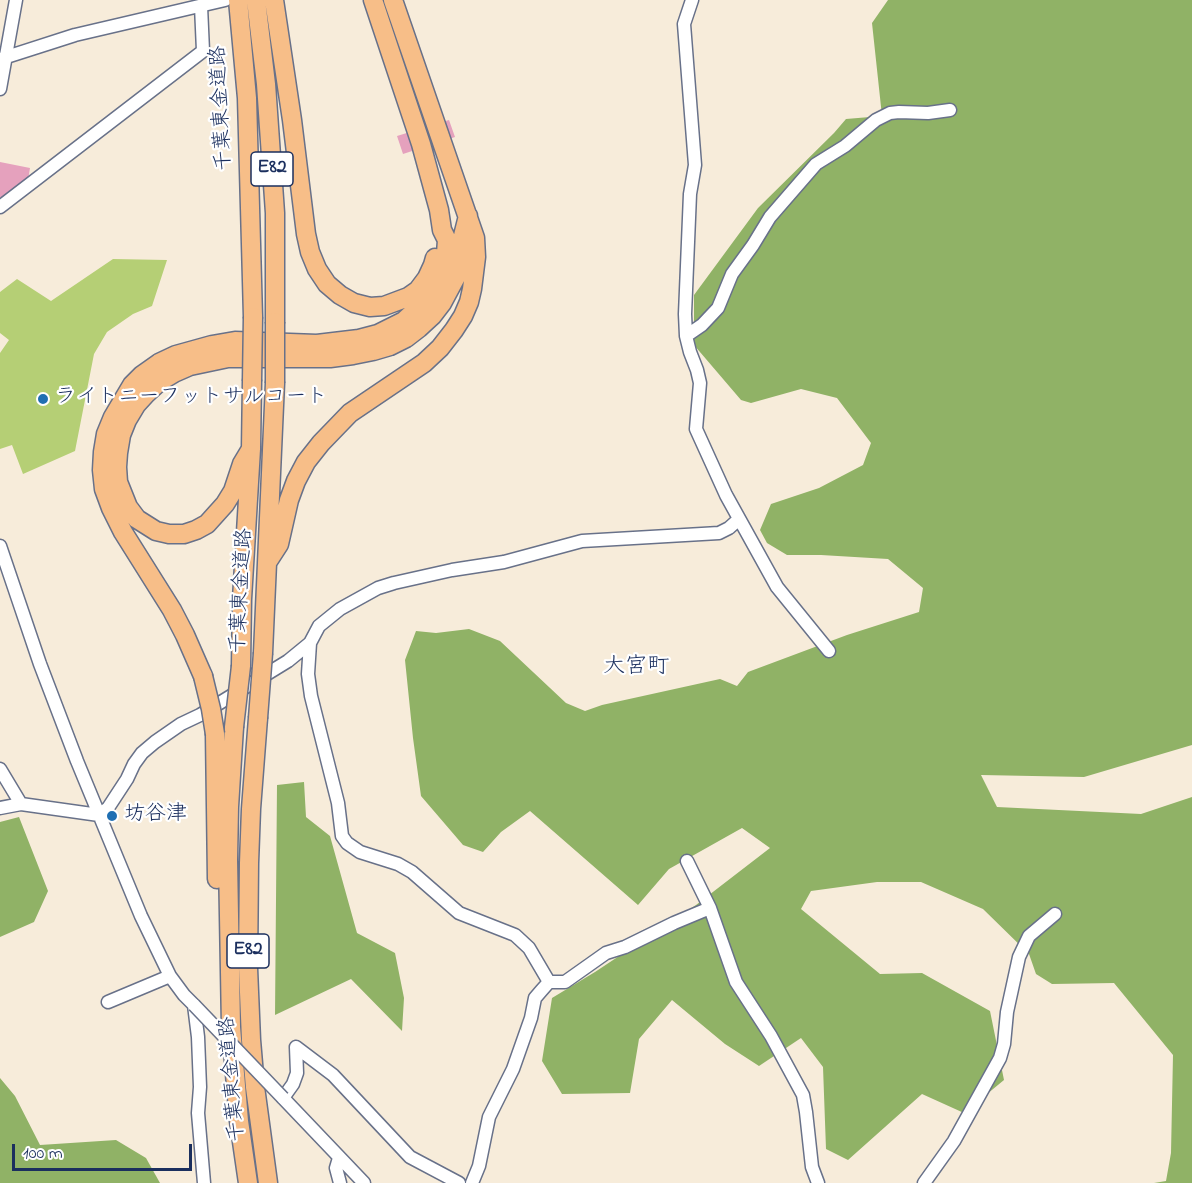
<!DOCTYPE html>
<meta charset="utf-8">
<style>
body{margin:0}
#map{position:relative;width:1192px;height:1183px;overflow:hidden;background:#f7ecda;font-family:"Indie Flower",sans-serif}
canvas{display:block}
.scale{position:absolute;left:12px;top:1144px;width:180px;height:27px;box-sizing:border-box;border:3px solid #1b2f5e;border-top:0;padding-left:8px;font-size:18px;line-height:21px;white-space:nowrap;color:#1b2f5e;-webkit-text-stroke:4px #fff;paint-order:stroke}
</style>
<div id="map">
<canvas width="1192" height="1183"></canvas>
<div class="scale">100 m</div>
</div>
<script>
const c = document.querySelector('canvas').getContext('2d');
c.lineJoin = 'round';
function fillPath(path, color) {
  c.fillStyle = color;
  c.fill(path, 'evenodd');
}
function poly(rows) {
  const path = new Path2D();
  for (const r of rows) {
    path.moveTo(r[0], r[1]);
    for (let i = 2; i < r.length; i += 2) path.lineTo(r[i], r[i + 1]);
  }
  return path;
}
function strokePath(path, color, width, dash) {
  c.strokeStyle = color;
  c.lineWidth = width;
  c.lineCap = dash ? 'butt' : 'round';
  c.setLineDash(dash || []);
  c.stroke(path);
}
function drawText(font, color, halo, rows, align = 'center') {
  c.font = font + ' "Indie Flower","Klee One",sans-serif';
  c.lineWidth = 4.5;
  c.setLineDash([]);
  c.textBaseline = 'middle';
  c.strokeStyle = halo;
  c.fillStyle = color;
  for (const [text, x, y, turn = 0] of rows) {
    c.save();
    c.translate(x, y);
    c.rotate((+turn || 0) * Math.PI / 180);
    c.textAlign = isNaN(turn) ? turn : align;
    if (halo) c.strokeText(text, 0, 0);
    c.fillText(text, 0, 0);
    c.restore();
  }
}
const green = poly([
 [113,259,167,260,152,306,133,314,107,332,94,354,75,451,23,474,12,445,0,449,0,353,9,340,0,333,0,292,17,279,51,301]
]);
const forest = poly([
 [888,0,1192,0,1192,745,1084,777,981,775,997,807,1141,814,1192,797,1192,1183,1154,1183,1166,1181,1171,1153,1173,1055,1114,983,1052,984,1036,974,1029,954,983,909,921,882,877,882,811,891,801,909,880,974,922,973,990,1011,1004,1080,964,1113,922,1094,848,1160,826,1149,823,1067,801,1038,759,1066,725,1044,672,1000,639,1039,630,1093,562,1094,542,1061,552,998,595,972,696,905,770,848,742,828,669,869,638,905,530,811,501,832,483,852,463,845,421,796,413,738,405,660,416,631,436,633,469,629,500,641,566,703,585,711,602,705,720,679,737,686,748,672,847,635,919,612,923,588,888,559,821,555,787,555,767,543,760,530,771,504,819,488,863,465,871,443,837,398,801,389,751,403,741,400,694,345,694,295,758,208,834,133,846,119,882,116,872,23],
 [304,782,306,817,330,836,357,933,395,953,404,998,402,1031,351,979,275,1015,277,785],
 [19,817,48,891,34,922,0,937,0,822],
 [0,1078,15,1096,40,1145,116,1140,146,1158,160,1183,0,1183]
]);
const building = poly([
 [449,120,455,137,403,154,397,136],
 [0,162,30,168,28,180,7,198,0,197]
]);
const minor = poly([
 [692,0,684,24,695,165,690,194,685,314,686,336,690,352,697,370,700,383,696,429,726,495,777,587,829,651],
 [0,59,75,35,225,0],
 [0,89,16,0],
 [0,207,203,51,201,6],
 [686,336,702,325,718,308,732,274,753,245,770,217,816,164,845,146,876,120,890,113,899,112,928,113,950,110],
 [0,546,40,664,77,761,141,916,170,976,184,995,194,1005,198,1037,200,1087,198,1113,204,1183],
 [310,643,308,674,311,696,338,803,342,836,347,843,360,852,398,864,412,872,459,913,515,935,529,948,549,982],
 [0,769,21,804],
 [0,808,21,804,99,815,108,808,127,779,134,764,142,753,155,742,181,724,200,715,288,661,310,643,319,626,340,609,378,588,394,583,452,570,504,562,582,541,719,533,729,528,739,519],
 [687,861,710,908,736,982,771,1036,803,1095,806,1112,812,1167,818,1183],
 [108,1002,170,976],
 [296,1047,333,1075,410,1157,459,1183],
 [296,1047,297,1073,293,1084,283,1098,364,1183],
 [339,1158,336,1168,340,1183],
 [472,1183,479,1166,489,1117,513,1069,531,1018,535,998,541,991,549,982,565,982,606,953,625,947,674,923,710,908],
 [924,1183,954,1141,1000,1058,1004,1044,1007,1012,1019,957,1029,936,1055,914]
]);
const highway = poly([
 [238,0,247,98,253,317],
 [256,0,266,84,275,213,275,322],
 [274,0,292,120,306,234,310,252,317,269,327,284,340,295,354,303,370,307,384,306,408,297,418,290,427,278,433,265,435,258],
 [251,449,242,464,233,491,225,504,207,524,196,530,184,534,169,534,156,531,137,519,128,507,118,482,117,467,118,453,121,435,127,420,136,405,147,393,159,382,174,373,190,366,228,358,330,358,353,355,373,351,390,346,406,338,419,328,432,316,442,303,457,275,461,259,463,236,468,216],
 [268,561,279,544,289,500,296,481,306,462,321,443,350,413,424,363,440,348,454,330,463,316,469,302,472,289,476,257,475,238,393,0],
 [263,653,275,383],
 [241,666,242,599,251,449,252,381],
 [203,676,185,635,172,610,123,532,111,508,104,489,102,470,103,452,106,434,113,417,132,385,142,375,159,363,176,355,212,345,235,341,317,344,359,339,378,334,404,321,427,300,436,288,443,272,446,254,447,240,442,230,439,210,421,144,373,0],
 [258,718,251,809,249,863,248,968,251,1040,255,1087,268,1183],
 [234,727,229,807,228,860,231,1027,239,1121,248,1183],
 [215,734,217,879]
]);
const minorBridge = poly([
 [194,1005,283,1098]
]);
const highwayBridge = poly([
 [275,322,275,383],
 [252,381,253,317],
 [203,676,211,709,215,734],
 [258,718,263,653],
 [234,727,241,666]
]);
const markers = [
 [43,399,6,"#1f6fb2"],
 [112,816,6,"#1f6fb2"]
];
const shields = [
 [272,169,42],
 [248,951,42]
];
const shieldNames = [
 ["E82",272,169],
 ["E82",248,951]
];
const streetNames = [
 ["千葉東金道路",223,108,-93],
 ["千葉東金道路",243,591,-87],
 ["千葉東金道路",234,1079,-95]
];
const poiNames = [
 ["ライトニーフットサルコート",55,399],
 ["坊谷津",124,816]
];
const neighbourhoodNames = [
 ["大宮町",636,668]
];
fillPath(green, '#b5cf75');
fillPath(forest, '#90b266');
fillPath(building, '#e5a1bd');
strokePath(minor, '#687189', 15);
strokePath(highway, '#687189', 21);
strokePath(minor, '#fff', 12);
strokePath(highway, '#f7be88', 18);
strokePath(minorBridge, '#687189', 15, []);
strokePath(highwayBridge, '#687189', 21, []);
strokePath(minorBridge, '#fff', 12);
strokePath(highwayBridge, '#f7be88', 18);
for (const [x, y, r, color] of markers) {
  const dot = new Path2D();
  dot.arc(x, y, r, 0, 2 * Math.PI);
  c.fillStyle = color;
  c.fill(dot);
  strokePath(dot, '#fff', 2);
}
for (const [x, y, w] of shields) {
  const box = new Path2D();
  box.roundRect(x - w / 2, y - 17, w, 34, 4.5);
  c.fillStyle = '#fff';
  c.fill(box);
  strokePath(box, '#1b2f5e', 1.5);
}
drawText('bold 20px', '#1b2f5e', null, shieldNames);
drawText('21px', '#1b2f5e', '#fff', streetNames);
drawText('21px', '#1b2f5e', '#fff', poiNames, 'left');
drawText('22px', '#1b2f5e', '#fff', neighbourhoodNames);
</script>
